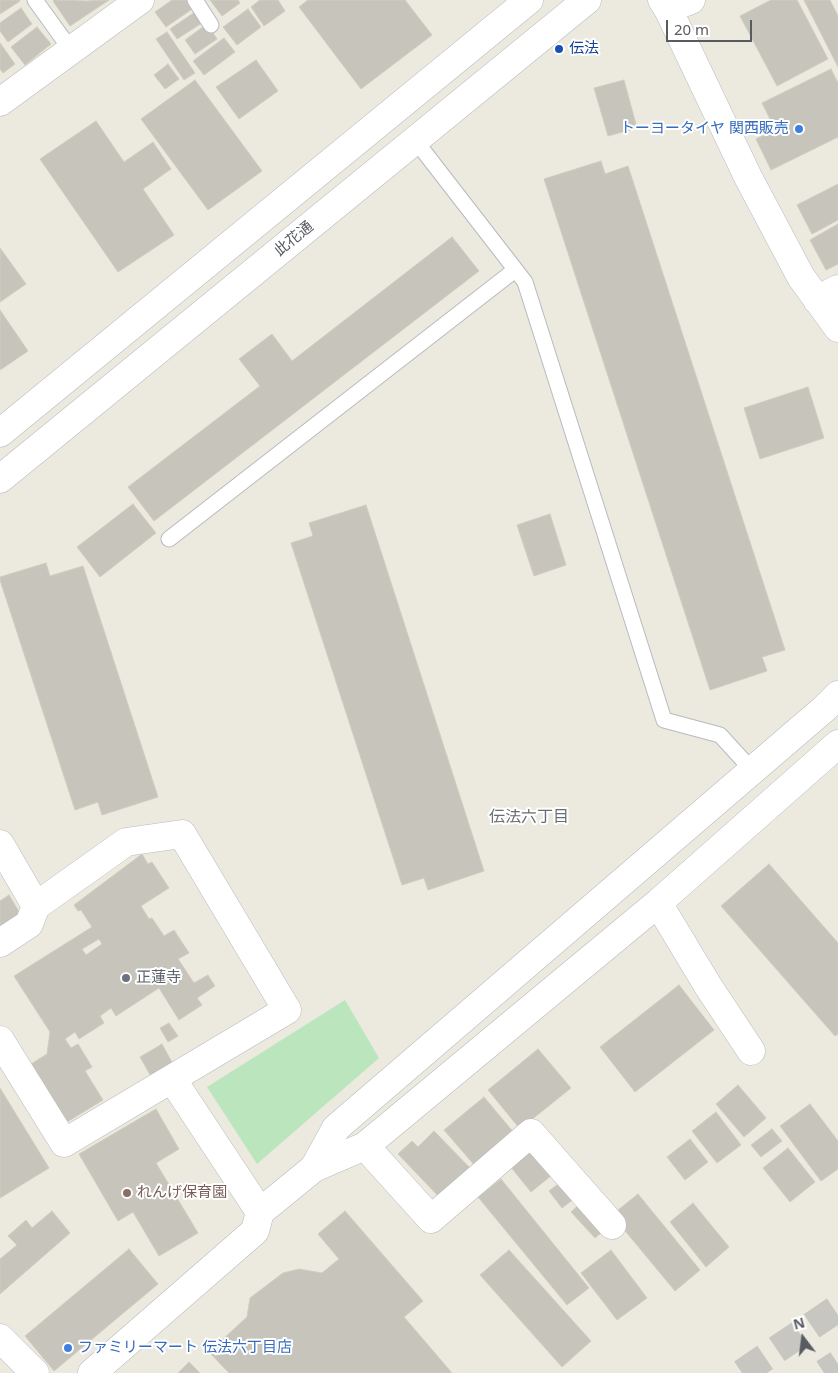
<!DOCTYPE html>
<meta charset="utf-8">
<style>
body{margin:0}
#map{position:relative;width:838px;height:1373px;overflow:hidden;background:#eceadf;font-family:"Noto Sans",sans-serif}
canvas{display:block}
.north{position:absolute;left:778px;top:1313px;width:50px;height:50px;-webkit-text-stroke:4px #fff;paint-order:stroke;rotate:345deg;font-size:14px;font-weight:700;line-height:20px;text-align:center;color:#585c61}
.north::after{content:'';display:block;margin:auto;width:18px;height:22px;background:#585c61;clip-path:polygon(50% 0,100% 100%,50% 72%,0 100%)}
.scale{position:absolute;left:666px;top:20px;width:86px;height:22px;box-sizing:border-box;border:2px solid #585c61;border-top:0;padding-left:6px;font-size:15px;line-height:18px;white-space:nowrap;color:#585c61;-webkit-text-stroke:4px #fff;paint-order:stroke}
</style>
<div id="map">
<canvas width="838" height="1373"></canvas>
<div class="north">N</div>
<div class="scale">20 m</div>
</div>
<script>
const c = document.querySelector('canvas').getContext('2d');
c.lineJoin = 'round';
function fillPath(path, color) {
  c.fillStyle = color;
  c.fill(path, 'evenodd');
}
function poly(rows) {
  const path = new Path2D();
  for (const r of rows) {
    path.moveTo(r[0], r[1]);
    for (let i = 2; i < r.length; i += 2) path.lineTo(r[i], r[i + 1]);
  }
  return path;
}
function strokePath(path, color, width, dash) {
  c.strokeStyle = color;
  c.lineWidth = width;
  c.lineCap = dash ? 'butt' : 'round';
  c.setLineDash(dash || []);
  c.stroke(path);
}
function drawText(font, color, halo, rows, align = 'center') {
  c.font = font + ' "Noto Sans","Noto Sans JP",sans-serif';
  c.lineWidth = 4;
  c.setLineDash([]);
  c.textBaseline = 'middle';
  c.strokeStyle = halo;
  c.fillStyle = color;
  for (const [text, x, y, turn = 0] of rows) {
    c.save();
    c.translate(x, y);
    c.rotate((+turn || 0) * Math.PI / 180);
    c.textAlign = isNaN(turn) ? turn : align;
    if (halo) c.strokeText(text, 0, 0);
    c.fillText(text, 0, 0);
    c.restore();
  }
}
const green = poly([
 [345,1000,379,1058,257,1164,207,1087]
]);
const building = poly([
 [0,0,19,0,20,1,0,14,0,0],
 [54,0,86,1,109,0,70,26,53,1,54,0],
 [172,0,191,0,195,7,166,27,155,12,172,0],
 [210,0,238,0,240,3,222,16,210,0],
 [260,0,278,0,285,11,264,26,251,7,260,0],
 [308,0,405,0,432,35,361,89,299,7,308,0],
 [771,0,797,0,828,59,777,86,740,16,771,0],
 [804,0,830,0,838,16,838,67,804,0],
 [21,8,32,24,8,42,0,31,0,23,21,8],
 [248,9,261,27,237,45,223,27,248,9],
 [198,10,205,21,177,39,170,29,198,10],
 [207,24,217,39,195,54,185,40,207,24],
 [37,27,51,44,25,65,11,47,37,27],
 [167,32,195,73,184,80,156,39,167,32],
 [224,38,235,52,204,75,193,61,224,38],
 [0,43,15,64,3,73,0,69,0,43],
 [256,60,278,91,239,119,216,87,256,60],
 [168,64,179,79,165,89,154,75,168,64],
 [831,69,838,83,838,137,771,170,756,139,775,129,762,103,831,69],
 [195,80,262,171,208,210,141,119,195,80],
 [624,80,637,128,608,136,594,88,624,80],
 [96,121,124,162,153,142,171,169,143,189,174,235,118,272,40,159,96,121],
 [601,161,605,174,628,166,785,650,762,657,767,671,710,690,544,179,601,161],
 [838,184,838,220,812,234,797,205,838,184],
 [838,224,838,264,826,270,810,240,838,224],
 [452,237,479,271,154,521,128,487,260,386,239,359,272,334,292,361,452,237],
 [0,248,26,284,0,302,0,248],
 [0,310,28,351,0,370,0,310],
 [808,387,824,438,760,459,744,408,808,387],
 [133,504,156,533,100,577,77,547,133,504],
 [366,505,484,871,428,890,424,878,402,885,291,543,313,536,309,523,366,505],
 [550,514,566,565,534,576,517,525,550,514],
 [46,563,50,576,83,566,158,797,102,815,98,802,75,810,0,580,0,577,46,563],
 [142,854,148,864,152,862,169,888,141,906,149,919,152,918,164,936,174,930,189,953,178,959,194,983,208,975,215,986,197,998,202,1005,179,1020,159,988,116,1016,111,1008,100,1016,104,1023,79,1039,75,1032,65,1039,71,1048,78,1044,92,1067,85,1071,103,1100,67,1122,31,1064,47,1054,50,1032,14,976,92,927,81,910,78,911,74,905,142,854],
 [99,939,102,944,86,955,82,949,99,939],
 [769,864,838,943,838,1034,835,1036,721,906,769,864],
 [9,895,21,915,0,927,0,901,9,895],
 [679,985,714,1030,635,1092,600,1047,679,985],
 [169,1023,178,1036,168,1042,160,1028,169,1023],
 [162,1044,174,1066,152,1078,140,1057,162,1044],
 [538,1049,571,1088,520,1129,488,1090,538,1049],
 [738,1085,766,1118,744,1137,716,1104,738,1085],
 [0,1088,49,1168,0,1198,0,1088],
 [484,1097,515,1134,476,1167,444,1130,484,1097],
 [810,1104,838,1141,838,1169,821,1181,780,1126,810,1104],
 [156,1109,179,1149,156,1163,198,1233,159,1256,133,1212,118,1221,79,1154,156,1109],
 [716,1112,741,1145,717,1163,692,1131,716,1112],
 [772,1129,782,1141,761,1157,751,1145,772,1129],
 [434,1131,473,1171,442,1200,398,1154,412,1141,418,1147,434,1131],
 [690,1139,708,1162,685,1180,667,1157,690,1139],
 [536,1145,557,1171,531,1192,510,1166,536,1145],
 [788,1148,815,1182,790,1202,763,1168,788,1148],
 [566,1178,579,1195,562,1208,549,1191,566,1178],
 [501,1179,589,1288,567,1305,478,1197,501,1179],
 [638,1194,700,1270,675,1291,612,1215,638,1194],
 [583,1201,607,1228,595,1238,571,1212,583,1201],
 [693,1203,729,1247,706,1267,670,1222,693,1203],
 [52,1211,70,1233,0,1294,0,1259,17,1245,8,1236,26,1220,32,1228,52,1211],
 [345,1211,423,1301,404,1317,452,1373,229,1373,209,1352,247,1317,250,1298,283,1273,299,1269,322,1273,339,1259,318,1234,345,1211],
 [129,1249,158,1284,54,1371,25,1336,129,1249],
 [509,1250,591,1341,562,1367,480,1275,509,1250],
 [611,1250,647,1298,617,1320,581,1273,611,1250],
 [189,1362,200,1373,178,1373,189,1362]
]);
const highwayTunnel = poly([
 [742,1373,838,1308],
 [824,1373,838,1364]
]);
const lane = poly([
 [35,0,71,50],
 [195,0,211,25],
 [415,140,525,282,664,720,720,735,752,770],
 [169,539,515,270]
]);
const street = poly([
 [668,9,691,0],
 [0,102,140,0],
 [0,844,36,906,126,842,182,834,287,1010,64,1143,0,1040],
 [658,903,708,986,751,1051],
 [0,943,29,924,36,906],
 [172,1079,260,1212],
 [365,1146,431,1219,531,1133,612,1225],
 [92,1373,255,1231,260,1212,314,1168,365,1146,658,903,838,744]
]);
const secondary = poly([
 [662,0,668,9,748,177,801,277,838,328],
 [817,300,838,289],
 [0,433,529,0],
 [0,479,587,0],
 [314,1168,336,1128,825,708,838,695],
 [0,1338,35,1373]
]);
const markers = [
 [559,49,5,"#1a4fb4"],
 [799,129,5,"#3f7fe0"],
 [126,978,5,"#6b7280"],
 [127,1193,5,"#8d6e63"],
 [68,1348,5,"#3f7fe0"]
];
const transitNames = [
 ["伝法",569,49]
];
const shopNames = [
 ["トーヨータイヤ 関西販売",789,129],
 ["ファミリーマート 伝法六丁目店",78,1348,"left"]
];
const streetNames = [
 ["此花通",294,239,-39]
];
const worshipNames = [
 ["正蓮寺",136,978]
];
const educationNames = [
 ["れんげ保育園",137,1193]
];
const neighbourhoodNames = [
 ["伝法六丁目",529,817]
];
fillPath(green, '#bae5bd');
fillPath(building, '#c7c4bc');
strokePath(building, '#d1ccbd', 1);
strokePath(highwayTunnel, '#c7c6c0', 28, [28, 14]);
strokePath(lane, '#b7babf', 17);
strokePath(street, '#b7babf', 29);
strokePath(secondary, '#b8bbc2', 29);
strokePath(lane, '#fff', 15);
strokePath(street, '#fff', 28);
strokePath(secondary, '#fff', 28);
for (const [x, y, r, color] of markers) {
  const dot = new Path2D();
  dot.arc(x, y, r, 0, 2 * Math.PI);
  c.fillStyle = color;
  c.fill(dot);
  strokePath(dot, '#fff', 2);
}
drawText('15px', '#164399', '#fff', transitNames, 'left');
drawText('15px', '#366cbe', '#fff', shopNames, 'right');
drawText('15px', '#585c61', '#fff', streetNames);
drawText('15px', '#5b616d', '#fff', worshipNames, 'left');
drawText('15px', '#785e54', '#fff', educationNames, 'left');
drawText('16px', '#696e73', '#fff', neighbourhoodNames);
</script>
